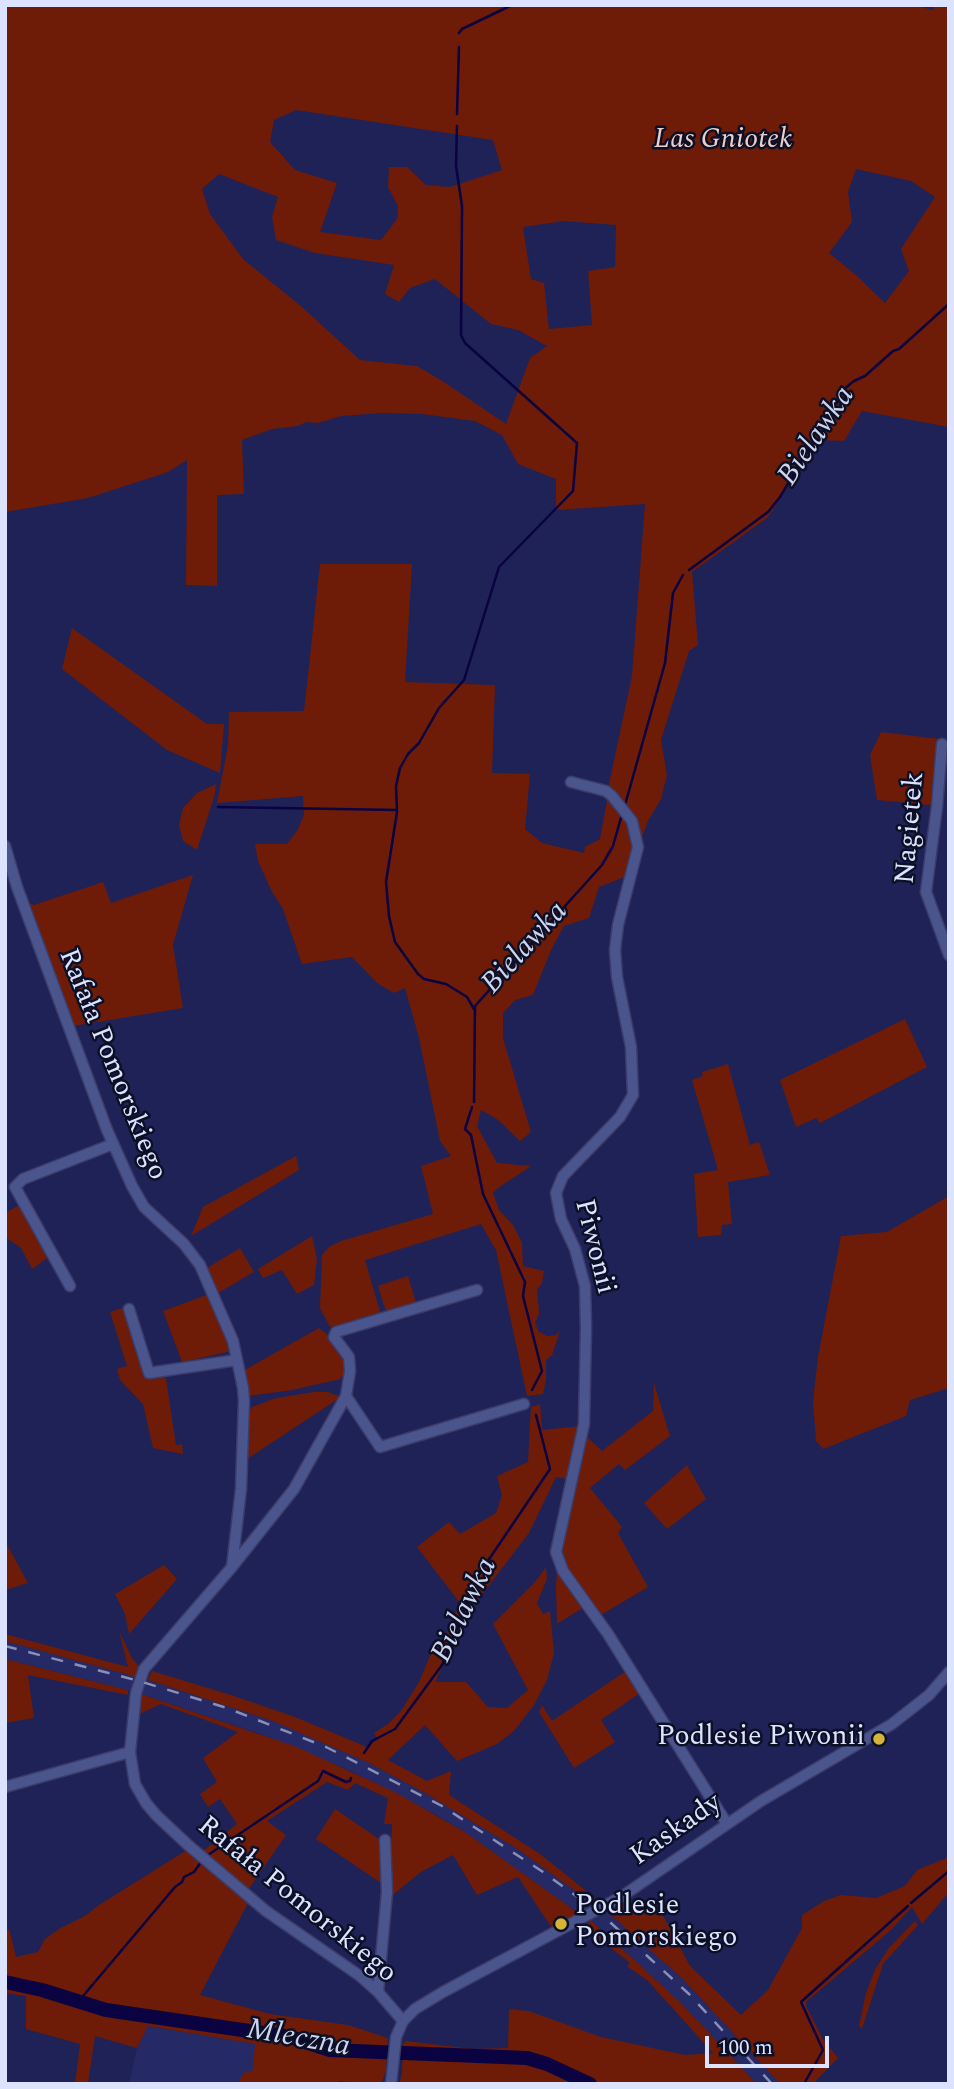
<!DOCTYPE html>
<meta charset="utf-8">
<style>
body{margin:0}
#map{position:relative;width:954px;height:2089px;overflow:hidden;background:#1e2257;font-family:Spectral,serif}
canvas{display:block}
.frame{position:absolute;inset:0;border:7px solid #dce3fe;pointer-events:none}
.scale{position:absolute;left:705px;top:2036px;width:124px;height:32px;box-sizing:border-box;border:4px solid #dce3fe;border-top:0;padding-left:9px;font-size:21px;line-height:24px;white-space:nowrap;color:#dce3fe;-webkit-text-stroke:5px #0c1027;paint-order:stroke}
</style>
<div id="map">
<canvas width="954" height="2089"></canvas>
<div class="frame"></div>
<div class="scale">100 m</div>
</div>
<script>
const c = document.querySelector('canvas').getContext('2d');
c.lineJoin = 'round';
function fillPath(path, color) {
  c.fillStyle = color;
  c.fill(path, 'evenodd');
}
function poly(rows) {
  const path = new Path2D();
  for (const r of rows) {
    path.moveTo(r[0], r[1]);
    for (let i = 2; i < r.length; i += 2) path.lineTo(r[i], r[i + 1]);
  }
  return path;
}
function strokePath(path, color, width, dash) {
  c.strokeStyle = color;
  c.lineWidth = width;
  c.lineCap = dash ? 'butt' : 'round';
  c.setLineDash(dash || []);
  c.stroke(path);
}
function drawText(font, color, halo, rows, align = 'center') {
  c.font = font + ' Spectral,serif';
  c.lineWidth = 5;
  c.setLineDash([]);
  c.textBaseline = 'middle';
  c.strokeStyle = halo;
  c.fillStyle = color;
  for (const [text, x, y, turn = 0] of rows) {
    c.save();
    c.translate(x, y);
    c.rotate((+turn || 0) * Math.PI / 180);
    c.textAlign = isNaN(turn) ? turn : align;
    if (halo) c.strokeText(text, 0, 0);
    c.fillText(text, 0, 0);
    c.restore();
  }
}
const built = poly([
 [5,1641,148,1680,273,1721,323,1741,369,1763,425,1793,519,1850,592,1903,581,1915,465,1832,433,1813,351,1771,261,1734,128,1690,5,1659],
 [606,1911,683,1979,780,2084,757,2084,682,2004,591,1920],
 [148,2026,264,2045,262,2084,129,2084,137,2048]
]);
const green = poly([
 [5,5,912,5,933,10,934,5,949,5,949,427,862,411,844,441,820,440,767,518,692,572,698,645,689,651,661,740,667,775,661,799,648,821,640,842,608,789,632,676,645,504,556,510,556,479,518,464,502,435,475,421,422,414,382,413,341,416,318,423,306,422,298,426,272,429,242,440,244,494,217,495,217,586,186,585,187,460,168,472,88,498,5,512],
 [296,110,493,140,502,170,450,187,426,185,407,167,389,167,388,187,398,206,397,219,381,240,320,232,337,183,295,170,270,142,274,120],
 [856,169,911,181,935,197,901,249,909,271,885,303,857,276,829,253,852,222,848,192],
 [219,174,278,197,272,217,276,240,315,253,394,265,385,294,399,302,410,288,435,279,491,324,518,330,547,346,530,358,506,424,444,382,417,366,360,360,302,307,243,259,210,214,202,189],
 [564,221,616,225,615,267,588,271,592,325,549,329,544,283,531,279,523,227],
 [320,564,412,564,405,682,495,685,492,773,530,774,525,829,542,843,584,853,585,847,600,839,608,795,616,802,636,835,629,875,599,887,589,918,564,926,551,950,533,995,515,1000,503,1013,503,1038,531,1132,520,1141,497,1119,481,1110,477,1126,497,1163,531,1166,498,1188,493,1193,499,1210,513,1225,522,1243,523,1266,544,1271,542,1283,537,1289,539,1313,535,1323,539,1332,547,1336,556,1335,560,1331,552,1355,546,1360,546,1379,543,1394,527,1396,496,1250,481,1224,365,1260,381,1315,330,1327,320,1308,322,1255,329,1247,341,1241,433,1214,421,1166,451,1156,440,1141,419,1038,405,988,394,993,377,983,352,957,302,964,283,909,271,890,258,861,255,844,287,844,297,831,304,815,303,796,217,803,228,745,229,712,304,711],
 [72,628,207,724,224,724,220,773,167,750,62,669],
 [881,732,940,739,931,805,877,800,870,755],
 [216,784,215,794,197,850,183,841,179,825,183,808,197,793],
 [193,875,173,945,183,1008,73,1026,27,903,34,905,103,882,111,903],
 [905,1019,927,1067,820,1123,816,1118,796,1127,780,1080],
 [728,1064,750,1145,759,1142,770,1175,728,1182,732,1224,722,1225,721,1235,698,1237,694,1174,718,1170,692,1080,703,1076,702,1072],
 [296,1156,299,1170,191,1236,203,1207],
 [949,1196,949,1388,910,1400,906,1416,823,1449,816,1441,813,1401,818,1357,841,1236,887,1232],
 [20,1205,50,1256,32,1269,21,1248,5,1237,5,1213],
 [312,1236,317,1259,314,1285,297,1294,282,1270,263,1278,258,1269],
 [240,1248,254,1272,218,1293,207,1268],
 [408,1276,417,1306,387,1315,378,1286],
 [209,1294,232,1351,182,1362,163,1311],
 [125,1307,146,1376,160,1375,166,1379,176,1445,182,1444,183,1454,153,1448,143,1404,120,1380,117,1369,127,1366,110,1312],
 [319,1328,328,1335,344,1356,345,1373,340,1379,293,1390,247,1396,243,1371],
 [654,1383,670,1436,625,1470,619,1464,590,1488,622,1527,618,1533,648,1587,601,1615,572,1577,560,1551,585,1435,602,1451,653,1411],
 [314,1392,328,1392,341,1397,247,1459,248,1413,252,1407,276,1398],
 [540,1404,542,1430,580,1426,569,1479,556,1477,529,1533,470,1610,435,1682,466,1682,488,1707,507,1708,528,1690,493,1624,536,1581,546,1567,547,1579,537,1603,543,1614,550,1611,554,1653,547,1680,534,1705,514,1731,497,1744,457,1761,425,1725,388,1760,427,1781,451,1771,449,1795,540,1854,595,1898,592,1903,519,1850,425,1793,369,1763,273,1721,148,1680,152,1671,234,1696,295,1717,367,1747,378,1739,374,1733,388,1724,401,1711,419,1682,430,1656,446,1634,460,1603,417,1547,449,1522,460,1534,496,1513,502,1495,497,1476,528,1462,531,1407],
 [687,1465,706,1499,667,1529,644,1503],
 [5,1541,28,1583,5,1590],
 [164,1565,177,1579,129,1634,125,1614,115,1594],
 [557,1570,584,1607,557,1624,556,1587],
 [119,1631,132,1658,140,1668,137,1677,5,1641,5,1634,128,1667],
 [5,1659,128,1690,128,1695,28,1675,34,1718,5,1723],
 [626,1671,640,1693,601,1720,615,1742,574,1768,539,1712,542,1705,552,1721],
 [141,1694,297,1747,395,1792,465,1832,581,1915,552,1928,518,1877,477,1895,453,1855,421,1872,389,1898,384,1885,316,1839,335,1809,382,1841,391,1844,392,1824,384,1824,388,1798,355,1783,348,1790,327,1782,267,1821,286,1835,248,1890,203,1851,237,1824,220,1799,208,1807,200,1794,217,1782,203,1758,238,1732,161,1704,139,1714,139,1697],
 [187,1850,248,1903,200,1995,270,2014,348,2025,388,2038,386,2071,381,2084,339,2081,334,2084,237,2084,244,2073,253,2070,255,2044,148,2026,137,2048,95,2036,88,2084,75,2084,80,2044,26,2029,26,1996,5,1993,5,1930,9,1929,16,1957,38,1952,45,1939,59,1929,85,1916,99,1905],
 [949,1857,949,1892,922,1924,912,1907,891,1930,806,2002,806,2006,822,2038,838,2058,813,2084,780,2084,683,1979,606,1911,628,1901,637,1909,659,1908,690,1966,741,2015,768,1990,802,1928,802,1915,824,1901,841,1895,876,1898,905,1886,917,1870],
 [591,1920,682,2004,757,2084,399,2084,402,2073,403,2043,406,2041,473,2049,508,2048,509,2009,529,2011,601,2037,685,2055,713,2053,647,1980,628,1967,629,1962,584,1927],
 [915,1921,918,1925,883,1964,862,2029,859,2026,866,1993,875,1970,888,1949]
]);
const stream = poly([
 [459,33,462,29,512,5],
 [457,114,459,47],
 [457,126,456,166,462,206,461,335,465,343,577,443,573,491,499,567,464,680,439,708,419,743,408,754,400,768,396,786,397,812,386,882,389,916,395,942,418,974,424,979,446,984,467,997,474,1009],
 [689,570,768,512,780,497,808,450,818,441,837,402,846,398,844,389,854,381,865,376,893,351,899,349,949,304],
 [625,805,665,663,673,593,683,575],
 [218,807,397,810],
 [474,1102,475,1006,602,865,613,846,622,814],
 [472,1107,465,1129,471,1135,483,1194,525,1282,523,1296,542,1371,532,1390],
 [364,1753,372,1741,395,1729,442,1665,469,1599,477,1591,475,1580,550,1469,536,1415],
 [205,1857,318,1781,323,1771,346,1782,350,1781,351,1778],
 [911,1903,949,1871],
 [78,2002,175,1887,182,1882,184,1877,194,1872,201,1862],
 [804,2084,823,2050,801,2002,908,1906]
]);
const river = poly([
 [5,1982,42,1990,106,2010,290,2037,330,2050,527,2058,547,2064,590,2084]
]);
const street = poly([
 [942,744,937,806,926,892,949,955],
 [571,782,606,791,612,796,632,821,638,847,618,925,615,950,617,977,631,1047,633,1095,620,1117,563,1176,556,1193,561,1219,575,1249,585,1286,586,1328,584,1424,556,1552,563,1571,608,1634,727,1824],
 [5,846,17,887,107,1130,132,1186,144,1207,184,1244,200,1265,233,1341,243,1388,244,1401,241,1489,232,1567,144,1669,136,1693,130,1752,135,1784,146,1803,156,1815,188,1845,266,1911,360,1976,378,1992,403,2021],
 [70,1286,15,1187,23,1179,113,1144],
 [129,1309,149,1373,237,1360],
 [346,1396,380,1447,524,1404],
 [232,1567,294,1489,346,1396,350,1371,349,1357,334,1337,336,1332,477,1290],
 [5,1787,130,1752],
 [378,1992,387,1892,385,1840],
 [391,2084,396,2037,403,2021,415,2009,443,1992,621,1897,761,1801,892,1724,929,1695,949,1672]
]);
const rail = poly([
 [5,1646,139,1681,227,1708,326,1747,442,1806,543,1872,601,1914,689,1994,772,2084]
]);
const markers = [
 [879,1739,7,"#d5b535"],
 [561,1924,7,"#d5b535"]
];
const parkNames = [
 ["Las Gniotek",723,142]
];
const streetNames = [
 ["Nagietek",912,828,-85],
 ["Rafała Pomorskiego",111,1065,68],
 ["Piwonii",593,1247,76],
 ["Kaskady",677,1831,-35],
 ["Rafała Pomorskiego",296,1901,39]
];
const poiNames = [
 ["Podlesie Piwonii",865,1739],
 ["Podlesie",575,1908,"left"],
 ["Pomorskiego",575,1940,"left"]
];
const waterNames = [
 ["Bielawka",818,437,-56],
 ["Bielawka",526,949,-48],
 ["Bielawka",466,1611,-64],
 ["Mleczna",298,2040,10]
];
fillPath(built, '#252a66');
fillPath(green, '#6e1c07');
strokePath(stream, '#0b0242', 2.5);
strokePath(river, '#0b0242', 14);
strokePath(street, '#3c3c6a', 13);
strokePath(street, '#4a548d', 10);
strokePath(rail, '#898fb5', 2.5, [12, 12]);
for (const [x, y, r, color] of markers) {
  const dot = new Path2D();
  dot.arc(x, y, r, 0, 2 * Math.PI);
  c.fillStyle = color;
  c.fill(dot);
  strokePath(dot, '#0c1027', 2.5);
}
drawText('italic 28px', '#eccfc8', '#0c1027', parkNames);
drawText('28px', '#dce3fe', '#0c1027', streetNames);
drawText('28px', '#dce3fe', '#0c1027', poiNames, 'right');
drawText('italic 30px', '#ced4ec', '#0c1027', waterNames);
</script>
